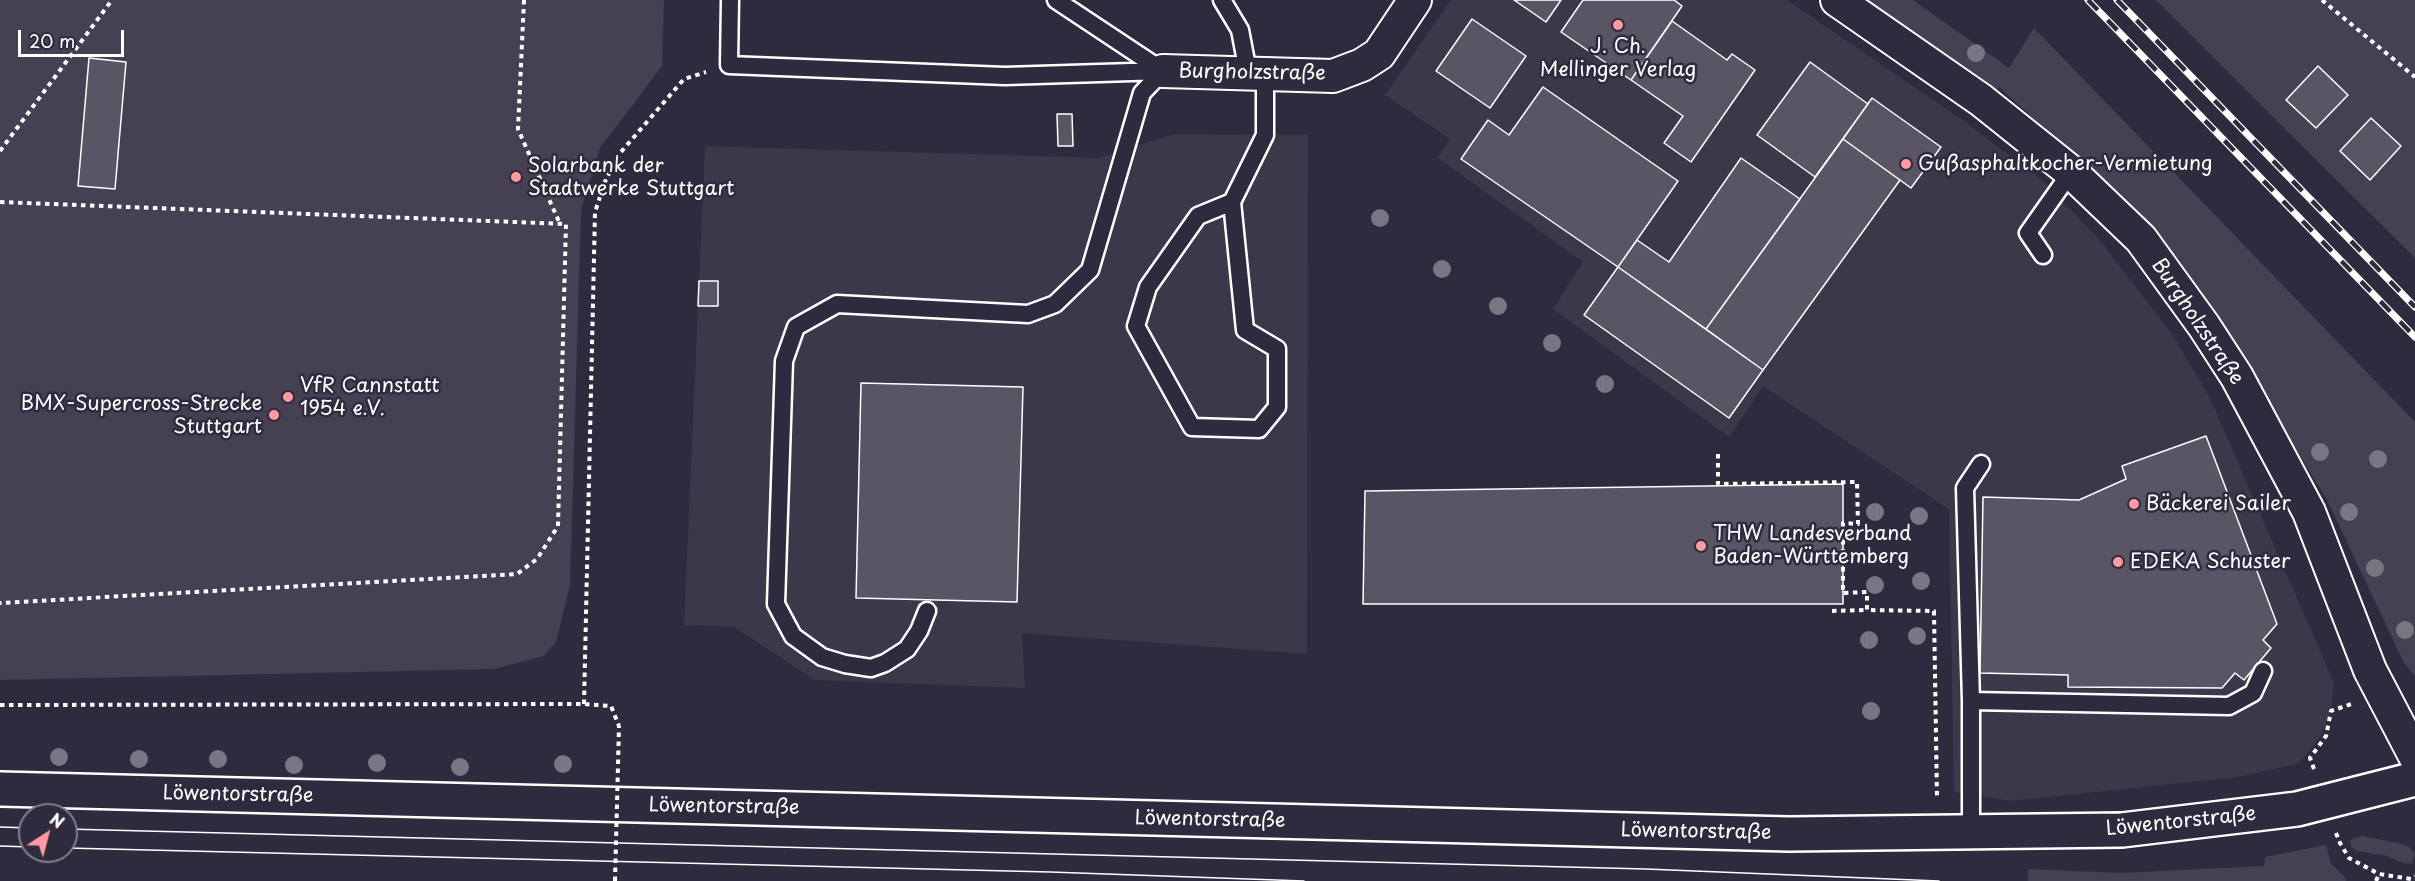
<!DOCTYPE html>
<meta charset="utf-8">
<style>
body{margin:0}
#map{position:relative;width:2415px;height:881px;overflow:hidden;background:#2f2a3d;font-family:"Playpen Sans",sans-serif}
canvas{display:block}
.north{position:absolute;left:18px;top:803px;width:60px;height:60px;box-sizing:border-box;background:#2f2a3d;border:2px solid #827f8b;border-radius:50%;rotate:36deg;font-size:16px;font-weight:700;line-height:24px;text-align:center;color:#fff}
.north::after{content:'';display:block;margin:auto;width:21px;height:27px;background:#ff9aa2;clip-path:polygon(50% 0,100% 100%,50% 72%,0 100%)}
.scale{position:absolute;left:18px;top:30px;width:106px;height:27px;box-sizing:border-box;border:3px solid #fff;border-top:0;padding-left:8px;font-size:18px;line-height:21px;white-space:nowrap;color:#fff;-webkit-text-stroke:4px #2f2a3d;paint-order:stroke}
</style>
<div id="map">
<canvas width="2415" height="881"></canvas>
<div class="north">N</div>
<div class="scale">20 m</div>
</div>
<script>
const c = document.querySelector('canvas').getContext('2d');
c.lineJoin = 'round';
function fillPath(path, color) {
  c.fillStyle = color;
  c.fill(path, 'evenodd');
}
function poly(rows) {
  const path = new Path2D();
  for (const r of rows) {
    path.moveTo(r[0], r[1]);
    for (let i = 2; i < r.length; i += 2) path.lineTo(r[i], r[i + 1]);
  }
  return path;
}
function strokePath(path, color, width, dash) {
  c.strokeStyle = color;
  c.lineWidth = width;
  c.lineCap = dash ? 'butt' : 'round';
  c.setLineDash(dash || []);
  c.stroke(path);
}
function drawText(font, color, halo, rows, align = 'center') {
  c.font = font + ' "Playpen Sans",sans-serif';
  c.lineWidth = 5;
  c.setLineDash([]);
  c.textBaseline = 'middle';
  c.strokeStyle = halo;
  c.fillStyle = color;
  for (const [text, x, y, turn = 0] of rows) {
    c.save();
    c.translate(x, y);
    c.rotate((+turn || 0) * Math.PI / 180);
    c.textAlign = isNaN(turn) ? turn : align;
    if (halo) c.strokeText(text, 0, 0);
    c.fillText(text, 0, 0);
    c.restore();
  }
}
const built = poly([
 [1451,0,1787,0,1964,121,2044,182,2098,238,2172,334,2209,396,2334,683,2331,710,2321,735,2306,755,2297,764,2239,777,2010,801,1954,792,1949,509,1763,386,1729,437,1553,309,1583,262,1438,158,1450,139,1385,95],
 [1173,134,1308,135,1307,654,1022,633,1025,688,815,680,734,627,684,625,705,146,1100,158]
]);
const green = poly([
 [0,0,664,0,662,66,600,148,581,210,570,585,556,642,544,656,494,669,0,680],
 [1864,0,1913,0,2009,68,2034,28,2415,422,2415,676,2404,663,2327,500,2199,289,2131,207,1999,87,1995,91],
 [2156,0,2415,0,2415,258,2287,131],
 [2362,836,2398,843,2409,847,2415,853,2412,864,2403,863,2387,856,2357,851,2351,847,2350,840],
 [2326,845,2331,864,2345,877,2346,881,2028,881,2028,869,2120,873,2264,866,2265,857]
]);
const building = poly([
 [1514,0,1561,0,1546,22,1514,0],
 [1583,0,1674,0,1682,6,1631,80,1561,32,1583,0],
 [1472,19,1526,56,1490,108,1436,71,1472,19],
 [1672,21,1727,60,1732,54,1755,70,1691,162,1664,143,1683,116,1631,80,1672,21],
 [89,58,126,62,115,189,78,186,89,58],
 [1810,62,1868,104,1815,177,1757,135,1810,62],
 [2318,66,2348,95,2316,128,2286,100,2318,66],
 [1543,87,1678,181,1618,267,1461,159,1488,120,1509,135,1543,87],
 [1872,98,1941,147,1911,188,1843,139,1872,98],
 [1057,114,1072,114,1073,146,1058,146,1057,114],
 [2371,118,2401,146,2370,180,2340,151,2371,118],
 [1843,139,1900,180,1763,370,1706,329,1843,139],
 [1741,158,1800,199,1706,329,1618,267,1637,240,1669,262,1741,158],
 [1618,267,1763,370,1729,418,1584,315,1618,267],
 [699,281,718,281,718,306,698,306,699,281],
 [861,383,1023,387,1017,602,856,598,861,383],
 [2206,436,2277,624,2263,640,2271,648,2244,680,2235,673,2222,688,2068,687,2068,675,1980,673,1983,497,2079,500,2126,479,2122,466,2206,436],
 [1843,484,1843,604,1363,604,1365,491,1843,484]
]);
const path = poly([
 [524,0,518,129,560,224],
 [2322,0,2415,77],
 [0,151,112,0],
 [0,202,566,224,558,526,537,559,517,574,0,603],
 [1718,454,1718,484,1857,482,1858,524,1843,523,1843,593,1867,592,1867,610,1934,611,1937,798],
 [1832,611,1867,610],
 [584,704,595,212,606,179,621,152,684,79,706,72],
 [0,705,584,704,611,706,619,726],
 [2314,769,2310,758,2326,736,2331,711,2351,704],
 [2336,833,2340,843,2349,858,2379,874,2411,879,2415,876],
 [2376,881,2379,874]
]);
const service = poly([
 [730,0,729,65,1005,76,1163,71],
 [1056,0,1163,71],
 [1222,0,1240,30,1248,72],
 [1232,202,1198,216,1148,287,1136,326,1192,427,1259,429,1277,407,1277,349,1245,330,1232,202,1265,135,1265,73],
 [2043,255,2028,233,2071,172],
 [927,611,919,631,907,649,885,663,871,668,845,664,822,657,793,636,776,604,784,361,796,327,837,304,1028,314,1055,304,1090,270,1142,93,1163,71],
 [1971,701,2229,706,2253,693,2263,671],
 [1971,832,1971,701,1965,488,1981,464]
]);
const minor = poly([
 [1837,0,1981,100,2071,172,2141,239,2204,326,2237,377,2309,512,2370,670,2415,756],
 [1163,71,1333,76,1362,65,1379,54,1415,0]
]);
const secondary = poly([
 [0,789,1789,834,2122,830,2297,809,2415,779]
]);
const tram = poly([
 [0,827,30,828],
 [66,829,1646,869,1939,881],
 [0,846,30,847],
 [66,848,1050,872,1304,881]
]);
const rail = poly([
 [2088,0,2415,337],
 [2117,0,2415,307]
]);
const pathBridge = poly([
 [615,881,619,726]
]);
const trees = [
 [1976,53],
 [1380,218],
 [1442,269],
 [1498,306],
 [1552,343],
 [1605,384],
 [2320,452],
 [2378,459],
 [1875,512],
 [2349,512],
 [1919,516],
 [2375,568],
 [1921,581],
 [1875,585],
 [2405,630],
 [1917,636],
 [1869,640],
 [1871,711],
 [59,757],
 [139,759],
 [218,759],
 [377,763],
 [563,764],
 [294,765],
 [460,767]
];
const markers = [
 [1618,25,6,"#ff9aa2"],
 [1906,164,6,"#ff9aa2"],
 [516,177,6,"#ff9aa2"],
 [288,397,6,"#ff9aa2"],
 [274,415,6,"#ff9aa2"],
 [2134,504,6,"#ff9aa2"],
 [1701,546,6,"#ff9aa2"],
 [2118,562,6,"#ff9aa2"]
];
const poiNames = [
 ["J. Ch.",1618,47,"center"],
 ["Mellinger Verlag",1618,70,"center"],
 ["Gußasphaltkocher-Vermietung",1918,164],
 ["Solarbank der",528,166],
 ["Stadtwerke Stuttgart",528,189],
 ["VfR Cannstatt",300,386],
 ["1954 e.V.",300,409],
 ["BMX-Supercross-Strecke",262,404,"right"],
 ["Stuttgart",262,427,"right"],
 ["Bäckerei Sailer",2146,504],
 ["THW Landesverband",1713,534],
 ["Baden-Württemberg",1713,557],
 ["EDEKA Schuster",2130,562]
];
const streetNames = [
 ["Burgholzstraße",1252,73,1],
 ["Burgholzstraße",2197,322,56],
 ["Löwentorstraße",238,795,1],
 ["Löwentorstraße",724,807,1],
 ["Löwentorstraße",1210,820,1],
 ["Löwentorstraße",2181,822,-6],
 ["Löwentorstraße",1696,832,1]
];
fillPath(built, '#3c3749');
fillPath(green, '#464152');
fillPath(building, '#595564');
strokePath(building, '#fff', 1.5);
strokePath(service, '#fff', 21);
strokePath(minor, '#fff', 36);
strokePath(secondary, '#fff', 38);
strokePath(path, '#fff', 4, [4.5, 4.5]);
strokePath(service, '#2f2a3d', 16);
strokePath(minor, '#2f2a3d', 32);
strokePath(secondary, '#2f2a3d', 33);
strokePath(tram, '#fff', 1.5);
strokePath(rail, '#fff', 7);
strokePath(rail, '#2f2a3d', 4.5, [14]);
strokePath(pathBridge, '#fff', 4, [4.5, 4.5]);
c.fillStyle = '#797582';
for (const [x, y] of trees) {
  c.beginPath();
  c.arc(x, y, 9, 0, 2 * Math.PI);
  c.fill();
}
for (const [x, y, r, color] of markers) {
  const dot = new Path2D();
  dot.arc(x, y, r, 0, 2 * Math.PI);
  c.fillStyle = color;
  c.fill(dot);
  strokePath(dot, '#2f2a3d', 2);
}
drawText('20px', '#fff', '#2f2a3d', poiNames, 'left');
drawText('20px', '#fff', '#2f2a3d', streetNames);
</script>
